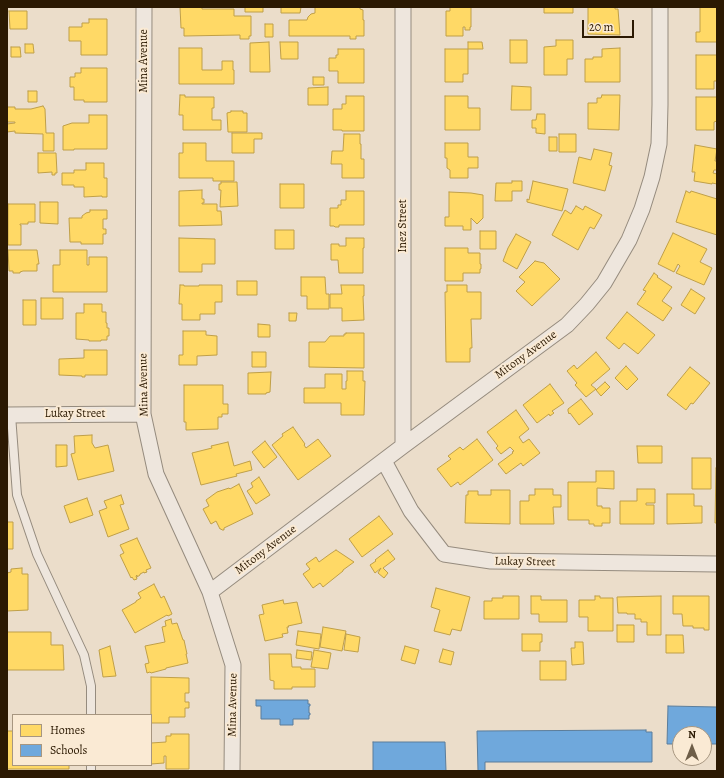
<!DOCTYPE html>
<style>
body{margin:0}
#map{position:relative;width:724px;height:778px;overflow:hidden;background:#ebddca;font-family:Alegreya,serif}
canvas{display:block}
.frame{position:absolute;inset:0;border:8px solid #2b1902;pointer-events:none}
.legend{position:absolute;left:12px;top:714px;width:140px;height:52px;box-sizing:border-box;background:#faead4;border:1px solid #a79680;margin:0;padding:5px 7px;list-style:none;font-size:12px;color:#2b1902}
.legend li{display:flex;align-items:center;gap:8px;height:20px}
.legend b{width:20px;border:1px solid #a79680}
.north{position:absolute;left:672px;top:726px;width:40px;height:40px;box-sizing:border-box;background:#faead4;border:1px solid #a79680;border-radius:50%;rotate:0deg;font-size:11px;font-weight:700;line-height:16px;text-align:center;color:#2b1902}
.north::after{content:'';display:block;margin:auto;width:14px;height:18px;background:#6e5e48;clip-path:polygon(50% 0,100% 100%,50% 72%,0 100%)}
.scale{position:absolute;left:582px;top:20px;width:52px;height:18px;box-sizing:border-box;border:2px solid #2b1902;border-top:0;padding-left:5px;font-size:12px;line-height:14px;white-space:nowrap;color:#2b1902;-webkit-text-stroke:3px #faead4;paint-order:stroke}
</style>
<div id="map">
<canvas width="724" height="778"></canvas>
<div class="frame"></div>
<ul class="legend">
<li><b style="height:11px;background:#ffd966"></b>Homes</li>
<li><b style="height:11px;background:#6fa8dc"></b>Schools</li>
</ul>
<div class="north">N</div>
<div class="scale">20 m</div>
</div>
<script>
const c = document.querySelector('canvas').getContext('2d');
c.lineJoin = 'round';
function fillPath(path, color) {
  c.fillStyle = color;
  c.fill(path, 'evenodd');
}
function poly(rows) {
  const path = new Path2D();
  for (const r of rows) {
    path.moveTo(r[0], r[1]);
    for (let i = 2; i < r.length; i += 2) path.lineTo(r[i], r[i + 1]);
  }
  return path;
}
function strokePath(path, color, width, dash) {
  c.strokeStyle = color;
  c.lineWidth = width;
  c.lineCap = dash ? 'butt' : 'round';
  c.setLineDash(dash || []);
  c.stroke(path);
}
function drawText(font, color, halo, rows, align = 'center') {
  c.font = font + ' Alegreya,serif';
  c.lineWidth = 4;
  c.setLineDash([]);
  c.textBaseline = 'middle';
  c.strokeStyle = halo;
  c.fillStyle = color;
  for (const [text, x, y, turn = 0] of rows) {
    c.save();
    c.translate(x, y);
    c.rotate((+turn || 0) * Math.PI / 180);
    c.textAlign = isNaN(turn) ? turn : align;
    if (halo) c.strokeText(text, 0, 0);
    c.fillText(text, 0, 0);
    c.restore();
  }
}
const homes = poly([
 [180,7,202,7,202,9,234,9,234,16,251,16,251,36,249,36,249,39,240,39,240,35,184,36,184,28,181,28,180,7],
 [245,7,263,7,263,12,245,12,245,7],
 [281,7,301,7,300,13,281,13,281,7],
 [315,7,360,7,360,9,363,10,363,20,364,20,364,36,356,36,356,39,350,39,350,36,289,36,289,20,307,20,308,17,311,14,315,13,315,7],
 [450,7,471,7,471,27,470,27,470,30,465,30,465,27,463,27,463,36,446,36,446,11,450,11,450,7],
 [544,7,573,7,573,13,544,13,544,7],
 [588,7,615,7,615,9,618,9,620,35,588,34,588,7],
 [700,7,717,7,717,42,696,42,696,32,700,32,700,7],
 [9,11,27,11,27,29,10,29,9,11],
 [89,19,107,19,107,55,81,55,81,41,69,41,69,27,82,27,82,23,89,23,89,19],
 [265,24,273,24,273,37,265,37,265,24],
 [510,40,527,40,527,63,510,63,510,40],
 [556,40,573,40,573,59,567,59,567,75,544,75,544,47,556,46,556,40],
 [269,42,270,72,250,72,250,43,269,42],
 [280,42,298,42,298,59,281,59,280,42],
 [468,42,482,42,483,49,468,49,468,42],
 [25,44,33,44,34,53,25,53,25,44],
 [11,47,20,47,21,57,11,57,11,47],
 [179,48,202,48,202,70,222,70,222,61,233,61,233,70,234,70,234,84,179,84,179,48],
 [620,48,620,82,585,82,585,59,593,59,593,57,602,57,602,49,620,48],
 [338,49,364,49,364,83,338,83,338,71,329,71,329,58,336,58,336,55,338,55,338,49],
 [445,49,468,49,468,74,463,74,463,82,445,82,445,49],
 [696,55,717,55,717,81,714,81,714,89,696,89,696,55],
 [81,68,107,68,107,102,84,102,84,100,74,100,74,87,70,87,70,77,75,77,75,73,81,73,81,68],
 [313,77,324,77,324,85,313,85,313,77],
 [512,86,531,87,531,110,511,110,512,86],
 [328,87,328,105,308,105,308,88,328,87],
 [28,91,37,91,37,102,28,102,28,91],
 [180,95,185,95,185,97,214,97,214,108,212,108,212,120,221,120,221,130,183,130,183,115,179,115,180,95],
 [602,95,620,95,619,130,588,129,588,103,597,103,597,98,601,98,602,95],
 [346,96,364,96,364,131,342,131,342,130,333,130,333,109,342,109,342,104,346,104,346,96],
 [445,96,468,96,468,108,480,108,480,130,445,130,445,96],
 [696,97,717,97,717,121,714,122,714,130,696,130,696,97],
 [43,106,45,109,46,133,54,133,54,151,43,151,43,134,15,133,15,131,7,132,7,124,15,123,15,122,7,122,7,107,15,107,15,109,31,109,43,106],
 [231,111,243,111,243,113,247,113,247,132,228,132,227,113,231,112,231,111],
 [537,114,545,114,545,134,536,133,536,128,532,128,532,120,536,120,537,114],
 [89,115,107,115,107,149,74,149,74,150,63,150,63,126,72,123,89,123,89,115],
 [232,133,262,133,262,139,254,139,254,153,232,153,232,133],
 [344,134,360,134,360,144,361,144,361,159,364,159,364,178,342,178,342,164,331,164,332,151,343,151,344,134],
 [559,134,576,134,576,152,559,152,559,134],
 [549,137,557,137,557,151,549,151,549,137],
 [183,143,206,143,206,161,234,161,234,181,213,181,213,178,179,178,179,153,183,153,183,143],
 [445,143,468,143,468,157,478,157,478,168,468,168,468,178,450,178,450,170,447,168,447,158,445,158,445,143],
 [695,145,717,149,715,161,717,161,717,170,714,170,713,173,717,174,717,184,712,183,712,184,694,181,695,172,692,172,695,145],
 [594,149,612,153,609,165,612,166,605,191,573,183,579,157,591,160,594,149],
 [38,153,56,153,57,173,55,173,55,175,52,175,52,172,38,173,38,153],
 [86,163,104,163,104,178,107,178,107,197,102,197,102,196,84,197,84,187,74,187,74,185,62,185,62,173,74,173,74,170,86,170,86,163],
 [512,181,522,181,522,191,512,191,512,201,495,201,496,183,512,183,512,181],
 [533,181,568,189,562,211,527,202,527,199,529,200,533,181],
 [221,182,237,182,238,206,220,207,221,190,219,190,219,184,221,184,221,182],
 [280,184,304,184,304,208,280,208,280,184],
 [202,190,202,199,204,199,204,203,202,203,202,204,217,204,217,211,221,211,222,225,179,226,179,191,202,190],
 [346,191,364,191,364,225,339,225,339,227,335,227,334,226,330,226,330,208,338,208,338,205,341,205,341,200,346,200,346,191],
 [686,191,690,193,691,191,717,199,717,235,676,222,686,191],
 [449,192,471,193,483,195,483,218,477,224,471,218,471,230,463,230,463,226,445,226,445,217,449,217,449,192],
 [40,202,58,202,58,224,40,223,40,202],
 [8,204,35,204,35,222,28,222,28,224,20,224,20,225,21,225,21,245,8,245,8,204],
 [576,206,583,210,585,206,602,215,594,229,590,227,578,250,552,235,565,210,571,214,576,206],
 [90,210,107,210,107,219,103,219,103,229,106,229,106,234,103,234,103,244,81,244,81,242,70,242,69,218,82,218,82,216,86,213,90,212,90,210],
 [275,230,294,230,294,249,275,249,275,230],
 [480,231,496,231,496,249,480,249,480,231],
 [673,233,707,249,700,262,712,268,704,285,676,273,680,266,678,264,674,272,658,264,673,233],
 [516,234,531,242,517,269,503,261,508,248,516,234],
 [179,238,215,239,215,264,202,264,202,272,179,272,179,238],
 [346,238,364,238,364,248,363,248,363,273,339,273,338,260,331,260,331,244,339,244,339,246,346,246,346,238],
 [445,248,468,248,468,253,480,253,480,264,481,264,481,269,480,269,480,273,463,273,463,281,445,281,445,248],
 [8,250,37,250,39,264,37,264,37,271,23,271,20,272,20,273,13,273,13,271,9,271,8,250],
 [60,250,87,250,87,265,89,265,89,257,107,257,107,292,53,292,53,265,60,265,60,250],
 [535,261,544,263,560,279,532,306,516,291,525,282,519,277,535,261],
 [654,273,658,276,657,277,672,287,662,301,672,308,663,321,637,304,646,291,643,290,654,273],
 [301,277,325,277,326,294,329,294,329,309,307,309,307,296,301,296,301,277],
 [237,281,257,281,257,295,237,295,237,281],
 [180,285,184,285,184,286,199,286,199,285,222,285,222,302,215,302,215,314,200,314,200,320,182,320,182,304,179,304,180,285],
 [341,285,364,285,364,296,363,296,364,320,342,321,342,308,330,308,330,294,342,294,341,285],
 [447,285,467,285,467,292,481,292,481,319,471,319,472,348,470,348,470,362,446,362,445,292,447,292,447,285],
 [691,289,705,298,695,314,681,305,691,289],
 [41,298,63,298,63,319,41,319,41,298],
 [23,300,36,300,36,325,23,325,23,300],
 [84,304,102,304,102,312,106,312,106,323,107,323,107,328,109,328,109,336,107,336,107,340,101,340,101,341,89,341,89,340,76,339,76,313,84,313,84,304],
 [627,312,655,335,638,354,624,343,619,349,606,338,627,312],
 [289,313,297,313,296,321,289,321,289,313],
 [258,324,270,325,270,337,258,337,258,324],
 [183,331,206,331,206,335,217,336,217,355,197,356,197,365,179,365,179,355,183,355,183,331],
 [346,333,364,333,364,368,309,367,309,342,325,342,330,336,344,336,344,334,346,334,346,333],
 [84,350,107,350,107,375,85,375,85,377,82,377,82,376,59,375,59,359,84,358,84,350],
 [252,352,266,352,266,367,252,367,252,352],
 [596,352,610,369,591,385,596,389,586,397,575,385,577,383,567,371,574,365,577,369,596,352],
 [626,366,638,379,627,390,615,378,626,366],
 [690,367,710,383,693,404,691,403,686,410,667,395,690,367],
 [347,371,363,371,363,381,365,381,364,415,341,415,341,403,304,403,304,388,325,388,325,374,342,374,342,389,346,389,346,381,347,381,347,371],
 [271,372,270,392,266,393,266,394,248,394,248,373,271,372],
 [605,382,610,387,601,396,596,390,605,382],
 [550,384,564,403,552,411,554,413,550,416,549,414,537,423,523,405,550,384],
 [184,385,223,385,223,404,228,404,228,414,222,414,222,417,218,417,218,429,186,430,186,422,184,422,184,385],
 [581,399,593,414,579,425,570,413,569,414,568,411,568,409,581,399],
 [516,410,529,429,519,437,523,443,529,439,540,453,523,466,521,463,506,474,498,464,513,453,512,452,514,451,510,447,501,454,496,448,498,446,487,432,516,410],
 [293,427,305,444,304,445,306,448,318,439,331,456,298,480,272,445,283,436,282,434,293,427],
 [92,435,92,443,95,448,108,445,114,471,78,480,71,454,75,453,74,436,92,435],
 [477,439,493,460,460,485,458,482,451,487,437,469,451,459,448,456,460,447,463,450,477,439],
 [265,441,277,457,264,468,252,452,265,441],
 [228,442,234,466,250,461,252,470,236,474,237,476,201,485,192,453,212,448,211,446,228,442],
 [56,445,67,445,67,466,56,467,56,445],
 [637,446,662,446,662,463,638,463,637,446],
 [692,458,711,458,711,489,692,489,692,458],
 [716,468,717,468,717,523,715,523,716,468],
 [596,471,614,471,614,489,597,488,597,506,602,506,602,508,610,508,610,523,602,523,602,526,594,526,594,524,589,524,589,520,568,520,568,482,596,482,596,471],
 [259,477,270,495,256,504,247,491,253,487,251,483,259,477],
 [239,484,253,514,224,528,224,530,222,530,221,529,220,529,216,521,211,524,203,509,209,506,206,500,217,492,229,488,230,489,239,484],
 [535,489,553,489,553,495,561,495,561,507,553,507,554,524,520,524,520,501,529,501,529,495,535,495,535,489],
 [637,489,655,489,655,503,646,503,646,505,654,505,654,524,620,524,620,501,637,501,637,489],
 [491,490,510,490,510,524,465,523,466,495,468,495,468,491,478,491,478,495,491,495,491,490],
 [667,494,694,494,694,506,702,506,702,523,667,524,667,494],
 [121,495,124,504,120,505,129,529,108,537,99,511,107,508,104,501,121,495],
 [87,498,93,515,70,523,64,506,87,498],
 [379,516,393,534,362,557,349,539,379,516],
 [7,522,13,522,13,549,7,549,7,522],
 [137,538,151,568,146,570,147,572,144,573,144,572,140,574,140,575,137,577,137,575,136,576,137,579,134,580,132,577,131,578,120,555,124,553,120,545,137,538],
 [336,550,354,562,343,570,343,571,323,587,320,583,313,588,303,574,310,569,306,564,316,557,319,562,330,554,336,550],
 [388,550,395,559,383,568,388,573,384,578,378,573,381,568,375,573,370,565,376,561,375,560,388,550],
 [22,568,22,574,28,574,28,610,7,611,7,573,11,572,11,569,22,568],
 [154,584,161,598,164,596,172,614,168,616,167,615,135,633,122,610,136,602,136,601,141,598,138,593,154,584],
 [436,588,470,597,461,631,452,629,450,635,434,631,440,610,431,607,436,588],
 [503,596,519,596,519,619,484,619,484,601,492,601,492,598,503,598,503,596],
 [531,596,541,596,541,600,567,600,567,622,539,622,539,614,531,614,531,596],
 [595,596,600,596,600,598,613,598,613,631,588,631,588,617,579,617,579,600,595,600,595,596],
 [661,596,661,635,647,635,647,622,641,622,641,619,635,619,635,614,627,614,627,613,618,613,617,597,661,596],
 [673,596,709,596,709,630,704,630,704,628,693,628,693,626,683,626,682,614,673,614,673,596],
 [283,600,284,604,297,602,302,623,288,626,289,627,287,627,288,633,282,634,283,637,265,641,259,615,264,614,262,605,283,600],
 [171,619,172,624,177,623,183,640,184,640,187,654,186,654,188,663,166,668,166,669,151,673,150,672,147,673,145,664,149,663,145,646,165,642,162,627,166,626,165,621,171,619],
 [617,625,634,625,634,642,617,642,617,625],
 [323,627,346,631,342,651,320,647,323,627],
 [298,631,321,634,319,649,296,645,298,631],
 [7,632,51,632,51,645,63,645,64,670,7,670,7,632],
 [346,634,360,637,358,652,344,650,346,634],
 [522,634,542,634,542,642,540,642,540,651,522,651,522,634],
 [666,635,683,635,684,653,666,653,666,635],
 [575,642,583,642,584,664,572,665,571,648,575,648,575,642],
 [110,646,116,676,103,677,99,650,110,646],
 [405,646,419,650,415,664,401,660,405,646],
 [443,649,454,652,451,665,439,662,443,649],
 [297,650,312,652,311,660,296,658,297,650],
 [314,650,331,653,328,669,311,667,314,650],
 [269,654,291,654,292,667,301,667,301,669,315,669,315,687,292,687,292,689,274,689,274,681,270,680,269,654],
 [540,661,566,661,566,680,540,680,540,661],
 [151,677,189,678,189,693,185,693,185,702,189,702,189,708,185,708,185,717,169,717,169,723,151,723,151,677],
 [7,731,13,731,13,765,69,765,69,769,7,769,7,731],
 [171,734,189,734,189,769,166,769,166,756,164,756,164,763,151,764,151,743,166,742,166,736,171,736,171,734]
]);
const schools = poly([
 [256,700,308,700,308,704,310,704,310,706,309,706,309,713,310,713,310,715,309,715,309,719,293,719,293,725,280,725,280,719,261,719,261,706,256,706,256,700],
 [668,706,717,707,717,744,704,744,704,734,680,734,680,744,667,744,668,706],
 [646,730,646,732,652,732,652,762,485,762,485,771,478,771,477,731,646,730],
 [373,742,445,742,446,771,373,771,373,742]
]);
const service = poly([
 [11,415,17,495,37,554,84,655,91,686,91,715],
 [91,771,91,765]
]);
const minor = poly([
 [144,7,143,414,156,474,210,592,233,665,232,771],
 [7,415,143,414],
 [403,446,403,7],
 [384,461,411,511,444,554,491,561,717,564],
 [210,592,403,446,567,325,587,304,604,283,629,240,642,209,652,177,659,144,660,105,660,7]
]);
const streetNames = [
 ["Mina Avenue",144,61,-90],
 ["Inez Street",403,226,-90],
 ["Mitony Avenue",526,355,-36],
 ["Mina Avenue",144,385,-91],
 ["Lukay Street",75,414],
 ["Mitony Avenue",266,550,-37],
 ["Lukay Street",525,562,1],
 ["Mina Avenue",233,705,-89]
];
fillPath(homes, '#ffd966');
strokePath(homes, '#bf9f48', 1);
fillPath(schools, '#6fa8dc');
strokePath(schools, '#5b7d9b', 1);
strokePath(service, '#958b7e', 10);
strokePath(minor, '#958b7e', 17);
strokePath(service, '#eee6dd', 8);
strokePath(minor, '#eee6dd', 15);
drawText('12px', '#2b1902', '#faead4', streetNames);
</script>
